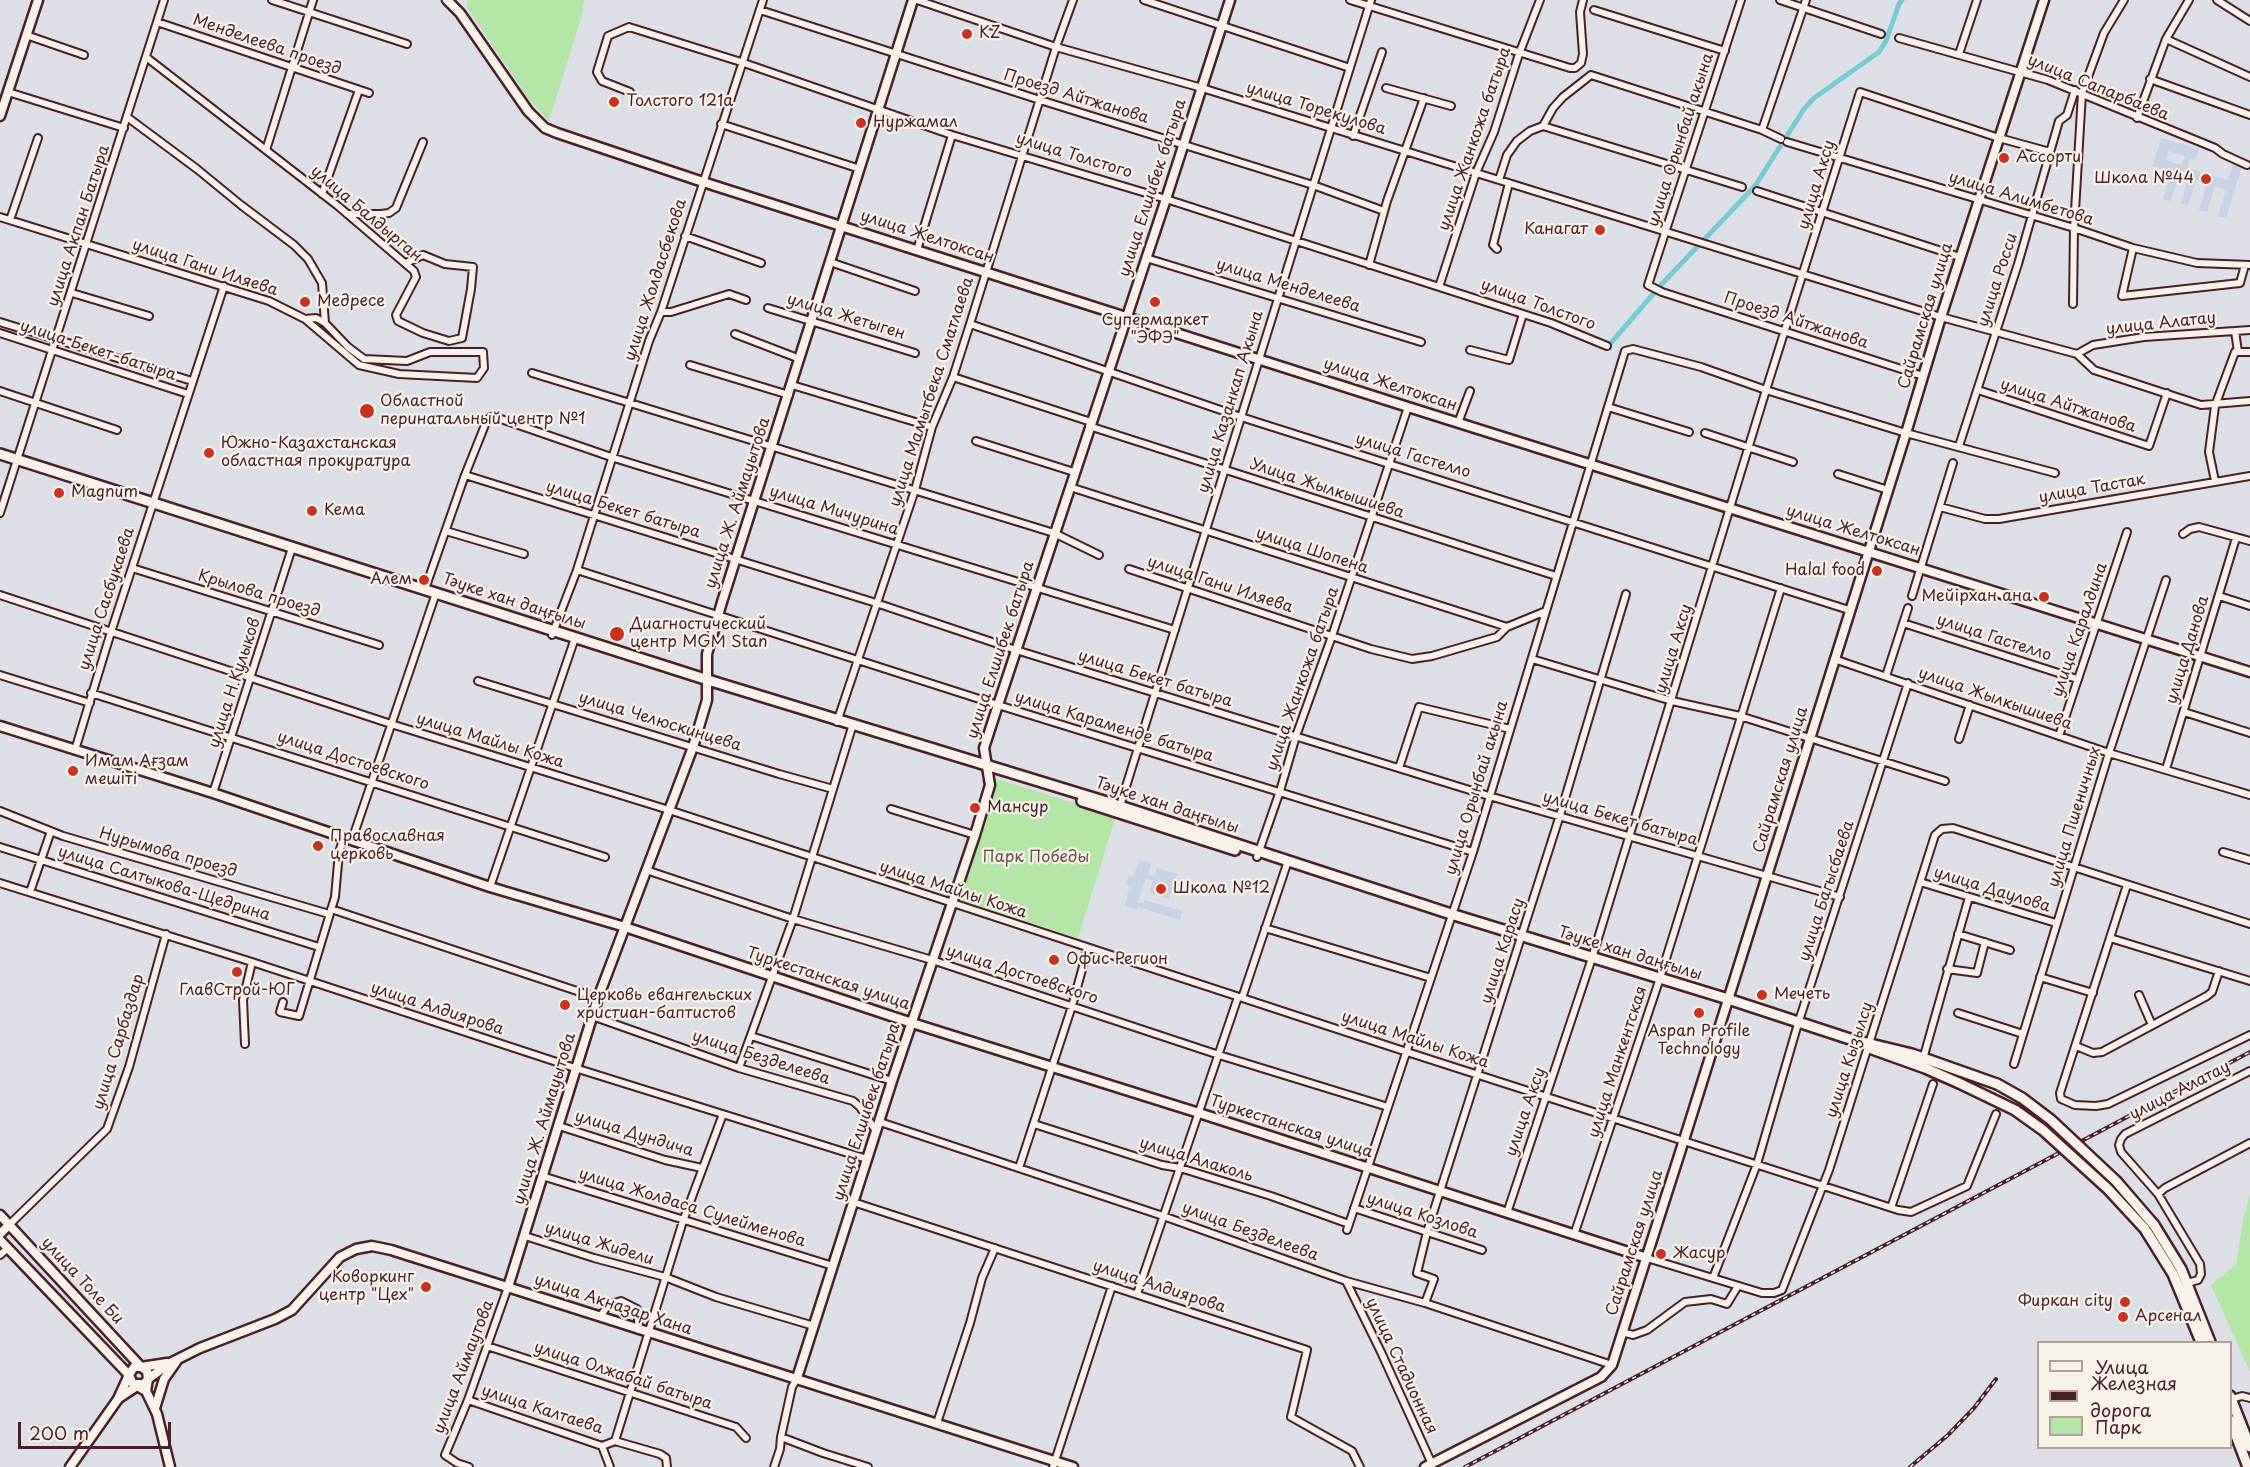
<!DOCTYPE html>
<meta charset="utf-8">
<style>
body{margin:0}
#map{position:relative;width:2250px;height:1467px;overflow:hidden;background:#dce0e6;font-family:"Playpen Sans",sans-serif}
canvas{display:block}
.legend{position:absolute;left:2037px;top:1341px;width:195px;height:108px;box-sizing:border-box;background:#f7f3e8;border:2px solid #b29e9c;margin:0;padding:8px 10px;list-style:none;font-size:18px;color:#4a1f2b}
.legend li{display:flex;align-items:center;gap:12px;height:30px}
.legend b{width:30px;border:2px solid #b29e9c}
.scale{position:absolute;left:18px;top:1422px;width:153px;height:27px;box-sizing:border-box;border:3px solid #4a1f2b;border-top:0;padding-left:8px;font-size:18px;line-height:21px;white-space:nowrap;color:#4a1f2b;-webkit-text-stroke:4px #f7f3e8;paint-order:stroke}
</style>
<div id="map">
<canvas width="2250" height="1467"></canvas>
<ul class="legend">
<li><b style="height:8px;background:#f7f3e8"></b>Улица</li>
<li><b style="height:8px;background:#4a1f2b"></b>Железная дорога</li>
<li><b style="height:16px;background:#b3e5a6"></b>Парк</li>
</ul>
<div class="scale">200 m</div>
</div>
<script>
const c = document.querySelector('canvas').getContext('2d');
c.lineJoin = 'round';
function fillPath(path, color) {
  c.fillStyle = color;
  c.fill(path, 'evenodd');
}
function poly(rows) {
  const path = new Path2D();
  for (const r of rows) {
    path.moveTo(r[0], r[1]);
    for (let i = 2; i < r.length; i += 2) path.lineTo(r[i], r[i + 1]);
  }
  return path;
}
function strokePath(path, color, width, dash) {
  c.strokeStyle = color;
  c.lineWidth = width;
  c.lineCap = dash ? 'butt' : 'round';
  c.setLineDash(dash || []);
  c.stroke(path);
}
function drawText(font, color, halo, rows, align = 'center') {
  c.font = font + ' "Playpen Sans",sans-serif';
  c.lineWidth = 4.5;
  c.setLineDash([]);
  c.textBaseline = 'middle';
  c.strokeStyle = halo;
  c.fillStyle = color;
  for (const [text, x, y, turn = 0] of rows) {
    c.save();
    c.translate(x, y);
    c.rotate((+turn || 0) * Math.PI / 180);
    c.textAlign = isNaN(turn) ? turn : align;
    if (halo) c.strokeText(text, 0, 0);
    c.fillText(text, 0, 0);
    c.restore();
  }
}
const built = poly([
 [2161,138,2199,149,2196,160,2190,159,2188,168,2228,180,2233,164,2242,167,2226,218,2218,216,2226,190,2215,186,2207,212,2199,210,2207,183,2196,180,2188,206,2181,204,2188,177,2179,174,2171,201,2163,199,2171,172,2152,166],
 [2168,151,2185,156,2182,165,2166,160],
 [1139,860,1151,863,1148,875,1154,876,1157,868,1177,874,1169,899,1149,893,1153,881,1146,878,1138,902,1144,903,1145,900,1182,911,1180,920,1138,907,1137,910,1124,906,1130,886,1126,884,1129,876,1133,878]
]);
const green = poly([
 [468,0,584,0,582,15,549,121,528,98,467,7],
 [994,778,1116,816,1078,938,956,899],
 [2250,1193,2250,1372,2211,1285,2236,1264,2243,1220]
]);
const canal = poly([
 [1610,344,1660,286,1755,186,1804,109,1814,98,1879,52,1886,41,1899,4,1902,0]
]);
const street = poly([
 [272,0,407,44],
 [917,0,1056,47,1202,88,1941,317,2077,354,2094,370,2201,405,2250,401],
 [1144,0,1350,68],
 [1350,0,1570,68,1575,68,1581,63,1583,54,1580,12,1583,0],
 [1741,0,1648,285,1662,292,1923,376],
 [1780,0,1881,34],
 [2217,0,2250,21],
 [760,10,1040,100,1313,185,1384,211],
 [1594,10,1725,51],
 [157,22,369,93],
 [26,35,84,55],
 [1899,38,2048,80,2215,148,2223,154,2247,165],
 [2166,39,2250,77],
 [1959,54,1977,0],
 [146,57,338,206,414,271,416,277,396,315,398,321,423,333,449,341,462,338,471,289,473,267,445,264,423,255,406,263],
 [2150,79,2250,115],
 [1386,88,1451,106],
 [8,92,124,128],
 [630,92,602,81,597,72,608,36,629,27,741,62,952,135,1166,199,1551,323,1607,346],
 [127,117,197,169,241,205,294,245,308,259,322,283,325,323],
 [2137,118,2166,39,2189,0],
 [721,124,860,169],
 [1543,126,1742,187],
 [1762,130,1806,0],
 [1353,136,1382,52],
 [1787,142,2074,228,2133,248,2197,263,2250,265],
 [266,150,313,0],
 [1499,180,1507,155,1517,141,1530,131,1543,126,1553,108,1563,97,1591,75,1762,130,1781,139],
 [1757,191,1960,257],
 [322,194,359,90],
 [347,214,381,214,389,213,396,208,423,142],
 [0,217,269,301,305,319,359,365,399,374,477,378,484,368,483,352,430,352,407,361,364,359,348,347,325,323,316,318,305,319],
 [10,220,38,138],
 [685,236,761,263],
 [2133,248,2122,296,2240,283,2245,265],
 [1497,249,1493,245,1509,183],
 [917,250,952,135],
 [1146,258,1421,342],
 [830,262,915,291],
 [1369,265,1387,201,1424,98],
 [1439,287,1476,173,1494,132,1519,54,1540,0],
 [72,293,149,316],
 [2073,304,2074,228,2082,93,2104,33,2124,0],
 [768,308,915,353],
 [661,312,671,312,729,294,746,300],
 [0,322,192,381],
 [970,324,1241,417,1849,610],
 [2235,331,2238,352],
 [0,333,188,394],
 [735,334,800,359],
 [1470,350,1509,360,1523,314],
 [2077,354,2093,345,2144,337,2250,330],
 [690,365,789,395],
 [532,373,1054,533,1099,555],
 [953,377,1091,422],
 [792,385,932,427],
 [1978,390,2149,446,2167,393],
 [0,391,117,430],
 [1608,407,1689,432],
 [1458,423,1470,391],
 [1089,426,1556,576],
 [1705,433,1793,462],
 [976,441,1074,472],
 [1959,446,2018,264,2059,121,2067,115,2075,90],
 [1838,474,1888,490],
 [465,475,876,603,1016,650,1489,796,1840,897],
 [2215,481,2209,452,2215,406,2235,352,2250,352],
 [1070,487,1507,627,1546,611],
 [1940,507,1985,519,1999,519,2250,476],
 [0,513,164,0],
 [446,531,524,554],
 [2183,534,2190,529,2199,527,2250,541],
 [132,568,379,645],
 [1129,569,1371,649,1412,659,1432,656,1497,637,1507,627],
 [577,570,998,705,1473,852],
 [425,589,465,475,487,420,491,417,498,418,614,458,1175,630],
 [0,595,391,724,669,810,1407,1052,1898,1210,1911,1212,1967,1186,1996,1114],
 [1912,596,1953,463],
 [2219,596,2250,606],
 [1903,623,2077,679],
 [552,635,577,570,649,341,661,312,763,0],
 [1532,659,1672,701,1740,716,1945,781],
 [1834,659,2109,753,2250,795],
 [0,675,90,703],
 [1886,676,1908,608],
 [478,681,779,774,833,789],
 [91,693,605,857],
 [2184,712,2250,733],
 [837,722,915,490,932,427,953,377,970,324,1056,47,1073,0],
 [2059,736,2127,532],
 [1959,739,1970,705],
 [75,750,111,632,224,286],
 [1399,768,1419,707,1510,729],
 [2166,769,2236,538],
 [213,793,292,548],
 [891,809,975,835],
 [1119,809,1371,0],
 [0,811,63,836,329,914],
 [352,840,436,593],
 [0,847,319,947],
 [2223,852,2250,860],
 [1257,857,1280,791,1296,736,1332,636,1408,407],
 [646,870,793,919,932,960,1219,1055,1388,1107],
 [1920,882,2056,923],
 [0,883,252,962,575,1068,867,1159],
 [2127,885,2060,1093,2061,1099,2075,1105,2096,1106,2108,1104,2250,1035],
 [490,887,575,638],
 [30,892,51,831],
 [331,909,598,998],
 [1265,928,1431,978],
 [1958,934,2010,950],
 [2110,938,2250,981],
 [1947,969,1977,973,1985,942],
 [2040,977,2093,993],
 [2139,995,2152,1025],
 [1242,998,1288,861],
 [283,1002,280,1012,299,1016,335,897,339,852,344,837],
 [1958,1013,2023,1034],
 [592,1016,739,1068,853,1101,860,1107,876,1131],
 [751,1036,892,1081],
 [245,1044,243,1000,252,962],
 [2076,1046,2093,1053,2102,1052,2207,996,2212,992,2219,971],
 [1923,1059,1969,897],
 [2014,1064,2109,753,2166,580],
 [739,1068,793,919,853,724],
 [880,1122,1163,1216,1346,1281,1425,1303,1612,1365],
 [1034,1124,1162,1165,1180,1168,1271,1196,1349,1224],
 [559,1126,665,1160,702,1168],
 [1019,1168,1072,1006,1088,948],
 [542,1176,833,1266],
 [2158,1194,2121,1152,2119,1145,2121,1139,2125,1134,2250,1071],
 [853,1202,1307,1350,1291,1417,1352,1451,1360,1467],
 [1892,1205,1933,1084],
 [1354,1208,1482,1250],
 [1507,1213,1592,958,1766,390,1860,92,1999,138,2050,152],
 [9,1225,107,1129,129,1067,166,934],
 [1347,1230,1473,852,1625,351,1633,349,1701,367,1766,390,1906,433,2055,473],
 [1574,1235,1660,978,1781,588],
 [525,1236,594,1258,665,1277,716,1297,814,1326],
 [0,1255,8,1248],
 [1647,1258,1762,1293,1774,1293,1782,1290,1829,1170,1935,835,1942,829,1953,828,2250,924],
 [1713,1278,1757,1164,1797,1027,1908,683],
 [1346,1281,1381,1352,1432,1464],
 [2187,1283,2198,1280,2201,1274,2200,1264,2158,1194,2165,1188,2250,1143],
 [1137,1294,1238,997],
 [1425,1303,1434,1279,1417,1273,1427,1232,1560,815,1626,594],
 [600,1317,608,1305,621,1301,637,1309,639,1330],
 [1622,1332,1633,1335,1647,1330,1685,1302,1711,1299,1727,1304,1738,1286],
 [487,1346,736,1427,746,1438],
 [2232,1399,2242,1396,2250,1398],
 [468,1400,602,1446,615,1441,660,1454,666,1458,667,1467],
 [937,1423,970,1323,982,1278,995,1248],
 [781,1437,823,1453,868,1467],
 [615,1441,683,1221,723,1114],
 [602,1446,610,1467],
 [469,1467,457,1463,445,1455,468,1400,508,1287],
 [774,1467,780,1449,781,1437,792,1387,797,1378],
 [1053,1467,1112,1286]
]);
const secondary = poly([
 [447,0,460,13,528,111,545,128,557,133,703,182,1408,407,2250,672],
 [0,116,38,0],
 [0,726,213,793,490,887,625,927,912,1023,1199,1113,1647,1258],
 [0,1215,141,1367,147,1371,148,1379,144,1384,133,1384,129,1375,134,1367,141,1367,167,1363],
 [0,1234,9,1225],
 [0,1240,129,1375,118,1399,70,1467],
 [508,1287,598,998,693,747,707,700,707,654,722,602,913,0],
 [797,1378,892,1081,975,835,990,785,984,748,998,705,1166,199,1230,0],
 [146,1391,148,1379,170,1363,200,1348,275,1319,292,1310,340,1257,356,1249,372,1246,391,1250,1073,1467],
 [119,1398,137,1386,146,1391,157,1414,170,1467],
 [155,1408,164,1379,176,1362],
 [1425,1467,1601,1377,1612,1365,1684,1140,1906,433,1941,317,2044,0]
]);
const primary = poly([
 [0,454,708,680,1120,806,1451,914,1728,999,1850,1039,1912,1054,1997,1084],
 [1082,801,1235,850],
 [1872,1049,1925,1068,1959,1083],
 [2154,1225,2181,1269,2210,1342],
 [2145,1229,2173,1274,2201,1342],
 [2230,1396,2250,1447],
 [2230,1420,2248,1467]
]);
const rail = poly([
 [1465,1467,2250,1052],
 [1910,1467,1948,1435,1974,1408,1996,1379]
]);
const primaryBridge = poly([
 [1959,1083,2015,1110,2043,1130,2108,1189,2145,1229],
 [1997,1084,2022,1098,2051,1120,2116,1181,2154,1225]
]);
const markers = [
 [967,34,6,"#c8321e"],
 [614,102,6,"#c8321e"],
 [861,123,6,"#c8321e"],
 [2004,158,6,"#c8321e"],
 [2206,179,6,"#c8321e"],
 [1600,230,6,"#c8321e"],
 [305,302,6,"#c8321e"],
 [1155,302,6,"#c8321e"],
 [367,411,8,"#c8321e"],
 [209,453,6,"#c8321e"],
 [59,493,6,"#c8321e"],
 [312,511,6,"#c8321e"],
 [1877,571,6,"#c8321e"],
 [424,580,6,"#c8321e"],
 [2044,597,6,"#c8321e"],
 [617,634,8,"#c8321e"],
 [73,771,6,"#c8321e"],
 [975,808,6,"#c8321e"],
 [318,846,6,"#c8321e"],
 [1161,889,6,"#c8321e"],
 [1054,960,6,"#c8321e"],
 [237,972,6,"#c8321e"],
 [1762,995,6,"#c8321e"],
 [565,1005,6,"#c8321e"],
 [1699,1013,6,"#c8321e"],
 [1661,1254,6,"#c8321e"],
 [426,1287,6,"#c8321e"],
 [2125,1302,6,"#c8321e"],
 [2123,1317,6,"#c8321e"]
];
const poiNames = [
 ["KZ",979,34],
 ["Толстого 121а",626,102],
 ["Нуржамал",873,123],
 ["Ассорти",2016,158],
 ["Школа №44",2194,179,"right"],
 ["Канагат",1588,230,"right"],
 ["Медресе",317,302],
 ["Супермаркет",1155,321,"center"],
 ["\"ЭФЭ\"",1155,339,"center"],
 ["Областной",380,402],
 ["перинатальный центр №1",380,420],
 ["Южно-Казахстанская",221,444],
 ["областная прокуратура",221,462],
 ["Magnum",71,493],
 ["Кема",324,511],
 ["Halal food",1865,571,"right"],
 ["Алем",412,580,"right"],
 ["Мейірхан ана",2032,597,"right"],
 ["Диагностический",630,625],
 ["центр MGM Stan",630,643],
 ["Имам Ағзам",85,762],
 ["мешіті",85,780],
 ["Мансур",987,808],
 ["Православная",330,837],
 ["церковь",330,855],
 ["Школа №12",1173,889],
 ["Офис Регион",1066,960],
 ["ГлавСтрой-ЮГ",237,991,"center"],
 ["Мечеть",1774,995],
 ["Церковь евангельских",577,996],
 ["христиан-баптистов",577,1014],
 ["Aspan Profile",1699,1032,"center"],
 ["Technology",1699,1050,"center"],
 ["Жасур",1673,1254],
 ["Коворкинг",414,1278,"right"],
 ["центр \"Цех\"",414,1296,"right"],
 ["Фиркан city",2113,1302,"right"],
 ["Арсенал",2135,1317]
];
const streetNames = [
 ["Менделеева проезд",267,45,19],
 ["улица Сапарбаева",2098,88,22],
 ["Проезд Айтжанова",1076,97,17],
 ["улица Торекулова",1316,109,17],
 ["улица Жанкожа батыра",1475,139,-71],
 ["улица Орынбай акына",1681,140,-72],
 ["улица Толстого",1074,156,17],
 ["улица Аксу",1817,185,-73],
 ["улица Елшибек батыра",1153,188,-72],
 ["улица Алимбетова",2021,199,17],
 ["улица Балдырган",366,214,40],
 ["улица Акпан Батыра",79,226,-72],
 ["улица Желтоксан",927,237,18],
 ["улица Гани Иляева",205,268,18],
 ["улица Жолдасбекова",656,280,-72],
 ["улица Росси",1998,280,-72],
 ["улица Менделеева",1288,286,17],
 ["улица Толстого",1538,305,20],
 ["Сайрамская улица",1926,316,-73],
 ["улица Жетыген",846,317,17],
 ["Проезд Айтжанова",1796,321,18],
 ["улица Алатау",2161,324,-6],
 ["улица Бекет-батыра",98,351,18],
 ["улица Желтоксан",1390,385,18],
 ["улица Мамытбека Сматлаева",932,392,-72],
 ["улица Казанкап Акына",1231,402,-73],
 ["улица Айтжанова",2068,406,18],
 ["улица Гастелло",1413,456,17],
 ["Улица Жылкышиева",1327,489,18],
 ["улица Тастак",2092,489,-10],
 ["улица Ж. Аймауытова",738,503,-72],
 ["улица Бекет батыра",623,510,17],
 ["улица Мичурина",834,511,17],
 ["улица Желтоксан",1853,531,17],
 ["улица Шопена",1312,551,18],
 ["улица Гани Иляева",1220,585,18],
 ["Крылова проезд",259,594,17],
 ["улица Сасбукаева",107,599,-72],
 ["Тәуке хан даңғылы",514,602,18],
 ["улица Каралдина",2080,630,-71],
 ["улица Гастелло",1994,638,18],
 ["улица Аксу",1674,649,-73],
 ["улица Елшибек батыра",1001,650,-72],
 ["улица Данова",2188,650,-73],
 ["улица Бекет батыра",1155,679,17],
 ["улица Жанкожа батыра",1303,679,-71],
 ["улица Н.Кулыков",235,683,-72],
 ["улица Жылкышиева",1995,699,19],
 ["улица Челюскинцева",660,722,17],
 ["улица Караменде батыра",1114,727,17],
 ["улица Майлы Кожа",490,741,17],
 ["улица Достоевского",353,761,18],
 ["Сайрамская улица",1781,780,-73],
 ["улица Орынбай акына",1477,788,-73],
 ["Тәуке хан даңғылы",1167,806,18],
 ["улица Пшеничных",2075,817,-73],
 ["улица Бекет батыра",1620,819,16],
 ["Нурымова проезд",168,853,16],
 ["улица Салтыкова-Щедрина",164,884,17],
 ["улица Майлы Кожа",953,890,18],
 ["улица Даулова",1992,890,17],
 ["улица Багысбаева",1827,891,-72],
 ["улица Карасу",1503,951,-72],
 ["Тәуке хан даңғылы",1630,954,17],
 ["улица Достоевского",1022,975,18],
 ["Туркестанская улица",828,979,18],
 ["улица Алдиярова",437,1009,18],
 ["улица Майлы Кожа",1415,1040,18],
 ["улица Сарбаздар",119,1042,-73],
 ["улица Безделеева",761,1058,18],
 ["улица Кызылсу",1850,1060,-72],
 ["улица Манкентская",1618,1062,-72],
 ["улица Алатау",2180,1091,-27],
 ["улица Елшибек батыра",867,1112,-72],
 ["улица Аксу",1526,1112,-71],
 ["улица Ж. Аймауытова",545,1119,-73],
 ["Туркестанская улица",1291,1127,18],
 ["улица Дундича",634,1134,17],
 ["улица Алаколь",1196,1160,17],
 ["улица Жолдаса Сулейменова",692,1208,17],
 ["улица Козлова",1422,1216,18],
 ["улица Безделеева",1250,1232,20],
 ["Сайрамская улица",1635,1243,-72],
 ["улица Жидели",599,1244,17],
 ["улица Толе Би",82,1281,47],
 ["улица Алдиярова",1159,1287,18],
 ["улица Акназар Хана",613,1305,18],
 ["улица Стадионная",1401,1366,65],
 ["улица Аймаутова",464,1367,-69],
 ["улица Олжабай батыра",623,1376,18],
 ["улица Калтаева",542,1410,18]
];
const parkNames = [
 ["Парк Победы",1036,858]
];
fillPath(built, '#c9d2e4');
fillPath(green, '#b3e5a6');
strokePath(canal, '#7acad5', 5);
strokePath(street, '#4a1f2b', 10);
strokePath(secondary, '#4a1f2b', 13);
strokePath(primary, '#4a1f2b', 14);
strokePath(street, '#f7f3e8', 6);
strokePath(secondary, '#f7f3e8', 8);
strokePath(primary, '#f7f3e8', 9);
strokePath(rail, '#4a1f2b', 4);
strokePath(rail, '#f7f3e8', 1.5, [4.5]);
strokePath(primaryBridge, '#4a1f2b', 14, []);
strokePath(primaryBridge, '#f7f3e8', 9);
for (const [x, y, r, color] of markers) {
  const dot = new Path2D();
  dot.arc(x, y, r, 0, 2 * Math.PI);
  c.fillStyle = color;
  c.fill(dot);
  strokePath(dot, '#f7f3e8', 2);
}
drawText('16px', '#4a1f2b', '#f7f3e8', poiNames, 'left');
drawText('16px', '#4a1f2b', '#f7f3e8', streetNames);
drawText('16px', '#64504a', '#f7f3e8', parkNames);
</script>
